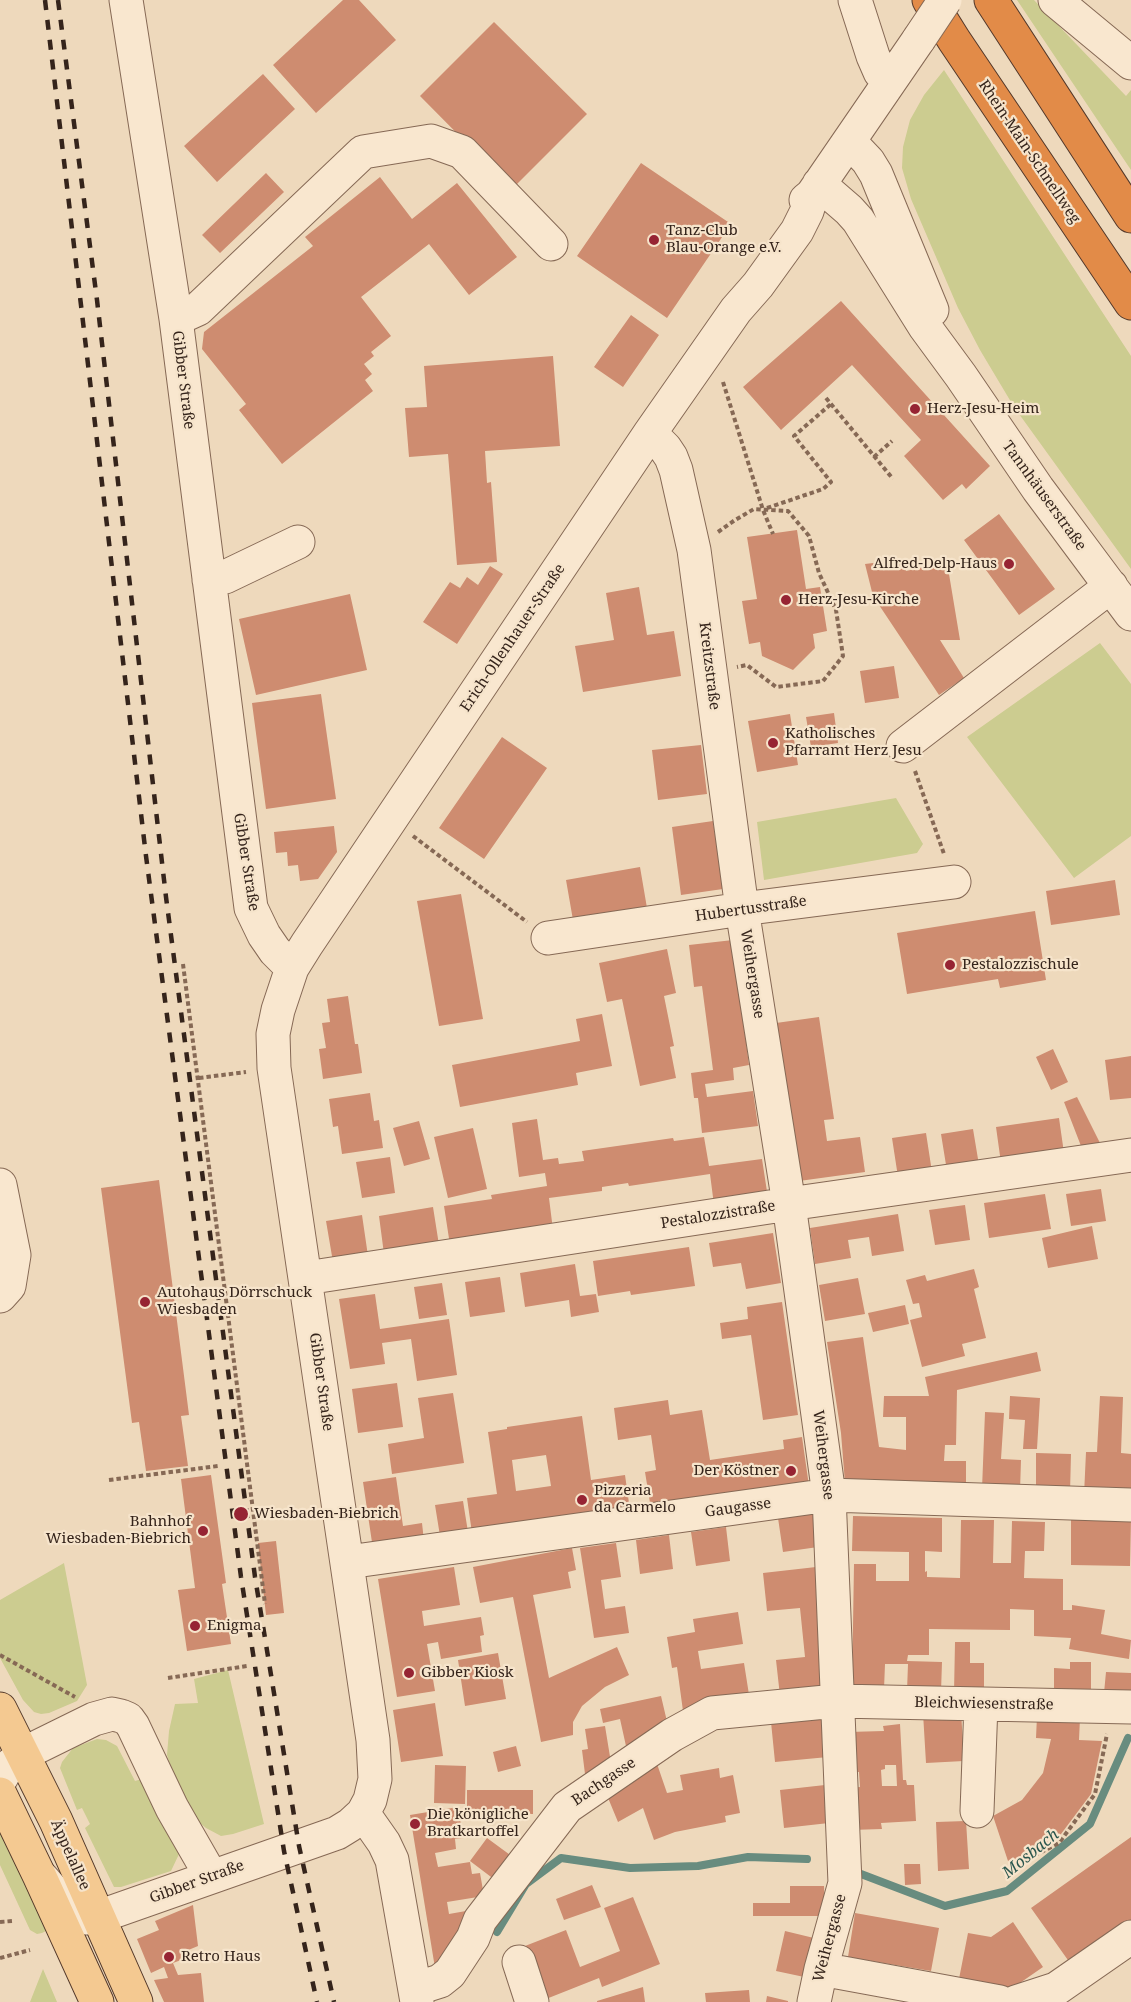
<!DOCTYPE html>
<meta charset="utf-8">
<style>
body{margin:0}
canvas{display:block;background:#eed9bc}
</style>
<canvas width="1131" height="2002"></canvas>
<script>
const c = document.querySelector('canvas').getContext('2d');
c.lineJoin = 'round';
function fillPath(path, color) {
  c.fillStyle = color;
  c.fill(path, 'evenodd');
}
function poly(rows) {
  const path = new Path2D();
  for (const r of rows) {
    path.moveTo(r[0], r[1]);
    for (let i = 2; i < r.length; i += 2) path.lineTo(r[i], r[i + 1]);
  }
  return path;
}
function strokePath(path, color, width, dash) {
  c.strokeStyle = color;
  c.lineWidth = width;
  c.lineCap = dash ? 'butt' : 'round';
  c.setLineDash(dash || []);
  c.stroke(path);
}
function drawText(font, color, halo, rows, align = 'center') {
  c.font = font + ' "Noto Serif",serif';
  c.lineWidth = 4.5;
  c.setLineDash([]);
  c.textBaseline = 'middle';
  c.strokeStyle = halo;
  c.fillStyle = color;
  for (const [text, x, y, turn = 0] of rows) {
    c.save();
    c.translate(x, y);
    c.rotate((+turn || 0) * Math.PI / 180);
    c.textAlign = isNaN(turn) ? turn : align;
    if (halo) c.strokeText(text, 0, 0);
    c.fillText(text, 0, 0);
    c.restore();
  }
}
const green = poly([
 [1017,0,1034,0,1126,96,1131,90,1131,170],
 [944,70,1131,356,1131,569,1014,407,980,350,958,308,911,199,902,168,903,147,910,120,924,95],
 [1100,643,1131,684,1131,836,1074,878,967,737],
 [896,798,923,844,917,853,764,880,757,822],
 [64,1563,87,1685,77,1701,49,1713,41,1714,34,1712,23,1700,0,1658,0,1600],
 [228,1670,264,1824,233,1834,221,1836,206,1828,195,1819,175,1780,167,1755,169,1731,175,1704,198,1703,194,1679],
 [97,1739,106,1740,117,1746,135,1781,142,1779,180,1852,171,1871,121,1887,114,1887,85,1828,90,1824,82,1808,77,1810,60,1768,62,1762,73,1748],
 [0,1822,50,1929,42,1933,37,1934,30,1930,0,1865],
 [43,1969,57,2002,30,2002]
]);
const stream = poly([
 [861,1874,945,1906,1007,1891,1090,1824,1128,1738],
 [497,1932,526,1884,561,1858,630,1868,698,1866,748,1857,807,1859]
]);
const building = poly([
 [343,0,359,0,396,40,316,113,273,65],
 [494,22,587,114,512,189,420,96],
 [263,74,295,109,217,182,184,146],
 [641,163,731,224,667,318,577,256],
 [266,173,284,192,220,253,202,235],
 [380,177,412,219,457,183,517,257,469,295,429,244,361,297,391,336,371,352,374,356,364,364,372,374,365,380,373,391,282,464,239,410,246,404,202,349,204,332,313,246,305,237],
 [841,301,990,466,966,489,962,484,943,500,904,456,921,440,852,365,781,430,743,387],
 [631,315,659,335,623,387,594,367],
 [553,356,560,446,485,451,487,483,491,482,497,562,457,565,448,454,409,457,405,408,427,407,424,366],
 [999,514,1055,589,1019,615,964,540],
 [797,530,806,589,820,587,827,631,813,634,815,648,793,670,762,656,760,642,749,644,742,601,757,599,747,537],
 [905,559,906,571,947,562,960,640,940,640,964,678,939,695,873,596,865,564],
 [490,566,503,574,457,644,423,622,450,582,460,588,467,577,478,585],
 [639,587,647,635,674,631,681,676,583,692,575,646,614,640,606,593],
 [350,594,367,670,256,695,239,619],
 [894,666,899,698,865,703,860,671],
 [321,694,336,799,266,809,252,703],
 [834,713,838,743,811,747,806,717],
 [790,714,798,765,757,772,748,721],
 [502,737,547,768,484,859,439,828],
 [701,745,707,794,658,800,652,750],
 [713,821,723,889,681,895,672,827],
 [334,826,337,852,318,879,300,881,298,865,288,866,287,852,276,853,274,832],
 [640,867,647,908,573,920,566,880],
 [1115,880,1120,915,1051,925,1046,891],
 [461,894,483,1019,439,1026,417,901],
 [1035,911,1046,980,1000,988,998,979,907,994,897,933],
 [733,940,749,1065,733,1068,734,1080,705,1084,707,1097,753,1091,758,1126,702,1133,698,1098,694,1098,691,1073,713,1070,702,986,694,987,689,945],
 [667,949,676,993,664,996,674,1046,670,1047,676,1078,640,1086,622,999,607,1002,599,963],
 [348,996,355,1044,358,1044,362,1073,323,1079,319,1049,326,1048,322,1023,330,1022,327,999],
 [602,1014,612,1066,576,1073,578,1085,460,1107,452,1065,580,1041,576,1019],
 [819,1017,834,1119,824,1120,827,1141,860,1137,865,1172,799,1181,776,1023],
 [1053,1049,1068,1082,1051,1090,1036,1057],
 [1131,1056,1131,1098,1110,1100,1105,1060],
 [370,1093,374,1121,379,1120,383,1148,342,1154,338,1126,333,1127,329,1099],
 [1077,1097,1100,1143,1081,1146,1064,1102],
 [1059,1118,1064,1153,1001,1163,996,1127],
 [537,1119,543,1160,558,1158,559,1164,584,1161,582,1151,673,1138,674,1141,704,1137,709,1166,762,1159,768,1198,714,1205,710,1174,629,1186,628,1183,602,1187,602,1191,549,1198,553,1230,450,1245,444,1206,492,1199,491,1195,547,1186,545,1173,519,1177,512,1123],
 [419,1121,430,1159,404,1166,393,1128],
 [473,1128,487,1189,448,1198,434,1137],
 [973,1129,979,1165,947,1171,941,1134],
 [926,1133,932,1172,898,1177,892,1138],
 [390,1157,395,1193,362,1198,356,1162],
 [159,1180,189,1415,181,1416,188,1466,146,1471,139,1422,132,1423,101,1188],
 [1101,1189,1106,1221,1071,1226,1066,1194],
 [1045,1194,1051,1229,989,1238,984,1203],
 [965,1205,970,1240,935,1245,929,1210],
 [433,1207,439,1245,384,1254,379,1216],
 [898,1214,904,1251,872,1256,869,1237,848,1240,851,1258,815,1264,810,1228],
 [362,1215,368,1256,333,1262,326,1221],
 [1092,1226,1098,1259,1048,1268,1042,1238],
 [773,1233,781,1283,746,1289,741,1263,713,1267,709,1243],
 [689,1247,695,1286,631,1295,630,1291,598,1296,593,1261],
 [575,1264,580,1296,596,1294,599,1312,571,1317,569,1300,525,1307,520,1273],
 [974,1269,979,1287,974,1289,986,1338,962,1344,965,1356,922,1367,910,1320,922,1317,919,1303,913,1304,906,1280,925,1275,927,1281],
 [500,1277,505,1312,470,1317,465,1282],
 [858,1278,865,1314,825,1321,819,1285],
 [442,1283,447,1315,419,1319,414,1287],
 [375,1294,380,1329,449,1319,457,1375,417,1381,411,1339,382,1343,385,1364,350,1369,339,1299],
 [782,1302,798,1415,763,1420,751,1335,722,1339,720,1323,748,1319,747,1307],
 [905,1305,909,1324,873,1332,868,1313],
 [863,1337,879,1447,906,1450,906,1417,883,1417,884,1396,929,1396,925,1377,1037,1352,1041,1371,957,1390,956,1445,945,1445,944,1461,966,1461,966,1487,845,1483,841,1433,827,1342],
 [397,1383,403,1427,358,1433,352,1389],
 [453,1393,464,1463,392,1474,388,1444,424,1438,418,1398],
 [1010,1396,1040,1398,1037,1449,1023,1449,1025,1420,1009,1419],
 [1100,1396,1123,1397,1121,1453,1131,1454,1131,1497,1084,1495,1086,1452,1097,1452],
 [668,1400,670,1415,702,1410,710,1460,784,1449,783,1440,802,1437,809,1486,651,1509,645,1472,656,1470,651,1435,618,1440,614,1408],
 [985,1412,1004,1413,1001,1459,1021,1460,1020,1491,982,1489],
 [582,1416,591,1480,625,1475,630,1510,472,1533,467,1498,497,1494,488,1432,507,1429,507,1427],
 [546,1455,551,1486,516,1491,512,1460],
 [1036,1453,1071,1454,1070,1493,1036,1492],
 [211,1475,226,1583,222,1584,231,1644,187,1651,178,1590,195,1588,181,1479],
 [396,1477,403,1526,422,1523,424,1541,373,1549,363,1482],
 [463,1501,468,1532,440,1536,435,1505],
 [813,1513,818,1547,783,1552,778,1518],
 [853,1516,942,1518,942,1552,925,1551,925,1572,927,1571,927,1577,960,1578,961,1520,994,1520,993,1563,1011,1563,1012,1521,1045,1522,1044,1551,1025,1551,1024,1578,1063,1579,1063,1610,1072,1610,1072,1605,1105,1610,1101,1634,1131,1640,1129,1659,1069,1649,1071,1638,1034,1636,1034,1610,1010,1609,1010,1630,929,1629,929,1655,908,1655,907,1661,942,1662,941,1692,907,1691,908,1664,885,1664,884,1689,852,1688,854,1564,876,1564,876,1581,909,1581,909,1552,852,1551],
 [1071,1518,1131,1518,1130,1566,1071,1565],
 [726,1527,730,1561,696,1566,691,1532],
 [669,1535,673,1569,640,1574,636,1540],
 [276,1541,284,1613,266,1615,258,1543],
 [616,1543,621,1577,601,1580,605,1609,625,1606,629,1633,594,1638,580,1548],
 [572,1548,576,1570,568,1572,571,1588,533,1595,549,1678,617,1647,629,1675,605,1687,582,1706,573,1722,573,1735,541,1742,513,1597,480,1603,473,1567],
 [454,1567,460,1605,422,1611,424,1626,481,1617,484,1635,480,1636,482,1652,441,1659,438,1642,427,1644,435,1691,397,1697,378,1579],
 [816,1567,829,1691,780,1696,776,1660,805,1657,800,1608,767,1611,763,1573],
 [738,1612,743,1644,698,1651,701,1669,744,1663,750,1701,683,1711,677,1667,672,1668,667,1637,695,1632,693,1619],
 [955,1642,970,1642,970,1663,984,1663,984,1693,954,1693],
 [498,1653,506,1699,465,1706,458,1660],
 [1070,1662,1091,1662,1091,1692,1054,1691,1054,1668,1070,1669],
 [1106,1672,1131,1673,1131,1695,1104,1693],
 [661,1696,669,1730,628,1755,620,1719,603,1723,600,1709],
 [435,1703,443,1756,401,1762,393,1710],
 [961,1711,964,1761,926,1763,923,1713],
 [1037,1716,1080,1718,1079,1740,1102,1741,1091,1794,1058,1838,1009,1864,993,1816,1022,1800,1043,1773,1051,1739,1036,1738],
 [824,1717,828,1757,775,1762,771,1722],
 [900,1724,903,1780,906,1780,907,1785,914,1785,916,1821,881,1823,882,1829,851,1830,848,1788,860,1787,859,1772,850,1772,848,1732,884,1731,883,1726],
 [885,1765,896,1765,897,1786,882,1786,881,1770,885,1769],
 [605,1726,612,1769,585,1774,582,1750,588,1749,585,1729],
 [516,1746,521,1766,498,1772,493,1752],
 [656,1761,667,1793,683,1790,680,1775,719,1768,720,1778,733,1775,740,1813,725,1816,726,1822,675,1832,654,1840,643,1808,618,1822,606,1793],
 [435,1765,466,1766,465,1804,434,1803],
 [825,1785,829,1823,784,1828,780,1790],
 [467,1790,533,1790,533,1814,467,1814],
 [458,1807,463,1838,455,1839,456,1849,435,1853,438,1867,470,1862,472,1874,480,1873,484,1896,447,1902,449,1914,466,1911,469,1933,435,1968,410,1815],
 [966,1821,969,1869,938,1871,936,1822],
 [1131,1837,1131,1920,1070,1963,1031,1908],
 [487,1838,517,1860,499,1883,470,1861],
 [904,1864,920,1864,921,1884,905,1885],
 [592,1885,601,1907,564,1920,556,1899],
 [790,1886,824,1886,825,1916,753,1916,753,1903,790,1903],
 [633,1897,660,1964,602,1987,599,1978,546,1999,525,1946,566,1930,580,1967,620,1951,604,1908],
 [193,1905,198,1946,186,1951,189,1957,173,1963,178,1975,201,1973,204,2002,164,2002,154,1980,168,1978,164,1967,151,1973,137,1939,159,1930,155,1921],
 [855,1913,939,1928,931,1971,848,1957],
 [1013,1922,1043,1967,1004,1994,958,1984,968,1933,991,1937],
 [785,1931,818,1939,809,1978,776,1971],
 [643,1987,645,2002,597,2002,597,2001],
 [749,1990,750,2002,706,2002,705,1993],
 [767,1996,788,2001,788,2002,766,2002]
]);
const path = poly([
 [723,382,763,510,773,534],
 [826,398,893,479],
 [874,457,892,441],
 [767,508,823,489,831,482,794,436,831,404],
 [718,532,735,520,754,509,788,511,809,536,819,573,836,610,843,656,823,681,776,687,747,665,737,667],
 [915,771,944,854],
 [413,836,527,922],
 [183,964,265,1604],
 [199,1078,246,1072],
 [109,1480,218,1466],
 [0,1655,75,1697],
 [168,1678,247,1666],
 [1014,1866,1059,1843,1095,1794,1107,1734],
 [0,1922,12,1921],
 [0,1958,30,1950]
]);
const minor = poly([
 [126,0,176,319,251,908,264,935,275,951,292,968],
 [855,0,873,56,880,72,888,82],
 [1055,0,1131,63],
 [849,141,868,161,876,174,932,310],
 [819,184,849,210,858,220,925,327,961,376,1038,489,1131,614],
 [806,200,812,195,919,39],
 [176,319,198,309,363,152,431,141,462,152,551,244],
 [650,433,665,448,671,457,676,470,694,550,742,909,789,1204,829,1495,845,1883,821,1969,814,2002],
 [209,580,225,577,298,542],
 [903,746,1111,586],
 [548,938,742,909,954,882],
 [0,1185,14,1255,9,1286,0,1296],
 [306,1278,789,1204,1131,1155],
 [348,1562,829,1495,1131,1505],
 [0,1780,7,1768,23,1754,94,1719,112,1714,121,1716,128,1719,133,1726,172,1808,211,1876],
 [977,1811,981,1704],
 [363,1813,384,1843,392,1860,417,2002],
 [42,1878,55,1893,78,1913,86,1918,98,1917,337,1833,350,1825,363,1813,370,1800,375,1779,373,1740,274,1068,273,1034,278,1010,292,968,307,944,650,433,736,310,758,285,797,231,807,211,812,195],
 [519,1962,532,2002],
 [821,1969,1000,2002],
 [415,1989,440,1981,450,1973,473,1938,480,1920,567,1807,672,1735,712,1713,836,1701,1131,1707],
 [1016,2002,1056,1989,1131,1937]
]);
const major = poly([
 [0,1709,56,1821,136,2002],
 [0,1794,39,1875,97,2002]
]);
const highway = poly([
 [929,0,954,40,1131,303],
 [991,0,1131,216]
]);
const rail = poly([
 [45,0,146,856,241,1577,284,1851,317,2002],
 [58,0,97,300,166,897,255,1577,299,1846,334,2002]
]);
const minorBridge = poly([
 [919,39,945,0]
]);
const markers = [
 [654,240,6,"#962433"],
 [915,409,6,"#962433"],
 [1009,564,6,"#962433"],
 [786,600,6,"#962433"],
 [773,743,6,"#962433"],
 [950,965,6,"#962433"],
 [145,1302,6,"#962433"],
 [791,1471,6,"#962433"],
 [582,1500,6,"#962433"],
 [241,1514,8,"#962433"],
 [203,1531,6,"#962433"],
 [195,1626,6,"#962433"],
 [409,1673,6,"#962433"],
 [415,1824,6,"#962433"],
 [169,1957,6,"#962433"]
];
const streetNames = [
 ["Rhein-Main-Schnellweg",1029,152,56],
 ["Gibber Straße",183,380,83],
 ["Tannhäuserstraße",1044,496,54],
 ["Erich-Ollenhauer-Straße",513,638,-56],
 ["Kreitzstraße",709,666,83],
 ["Gibber Straße",246,862,81],
 ["Hubertusstraße",751,909,-8],
 ["Weihergasse",752,974,81],
 ["Pestalozzistraße",718,1215,-9],
 ["Gibber Straße",321,1382,82],
 ["Weihergasse",823,1455,83],
 ["Gaugasse",738,1508,-8],
 ["Bleichwiesenstraße",984,1704,1],
 ["Bachgasse",604,1782,-34],
 ["Äppelallee",70,1855,66],
 ["Gibber Straße",197,1882,-20],
 ["Weihergasse",830,1938,-75]
];
const poiNames = [
 ["Tanz-Club",666,231],
 ["Blau-Orange e.V.",666,248],
 ["Herz-Jesu-Heim",927,409],
 ["Alfred-Delp-Haus",997,564,"right"],
 ["Herz-Jesu-Kirche",798,600],
 ["Katholisches",785,734],
 ["Pfarramt Herz Jesu",785,751],
 ["Pestalozzischule",962,965],
 ["Autohaus Dörrschuck",157,1293],
 ["Wiesbaden",157,1310],
 ["Der Köstner",779,1471,"right"],
 ["Pizzeria",594,1491],
 ["da Carmelo",594,1508],
 ["Wiesbaden-Biebrich",254,1514],
 ["Bahnhof",191,1522,"right"],
 ["Wiesbaden-Biebrich",191,1539,"right"],
 ["Enigma",207,1626],
 ["Gibber Kiosk",421,1673],
 ["Die königliche",427,1815],
 ["Bratkartoffel",427,1832],
 ["Retro Haus",181,1957]
];
const waterNames = [
 ["Mosbach",1031,1854,-39]
];
fillPath(green, '#cccc90');
strokePath(stream, '#688c7f', 8);
fillPath(building, '#ce8c70');
strokePath(minor, '#866955', 35);
strokePath(major, '#53382a', 35);
strokePath(highway, '#53382a', 35);
strokePath(path, '#866955', 4, [4.5, 3]);
strokePath(minor, '#f9e7cf', 33);
strokePath(major, '#f4c991', 33);
strokePath(highway, '#e28b48', 33);
strokePath(rail, '#35241b', 4.5, [10, 10]);
strokePath(minorBridge, '#866955', 35, []);
strokePath(minorBridge, '#f9e7cf', 33);
for (const [x, y, r, color] of markers) {
  const dot = new Path2D();
  dot.arc(x, y, r, 0, 2 * Math.PI);
  c.fillStyle = color;
  c.fill(dot);
  strokePath(dot, '#f6e4cb', 2);
}
drawText('15px', '#35241b', '#f6e4cb', streetNames);
drawText('15px', '#35241b', '#f6e4cb', poiNames, 'left');
drawText('italic 16px', '#29554d', '#f6e4cb', waterNames);
</script>
